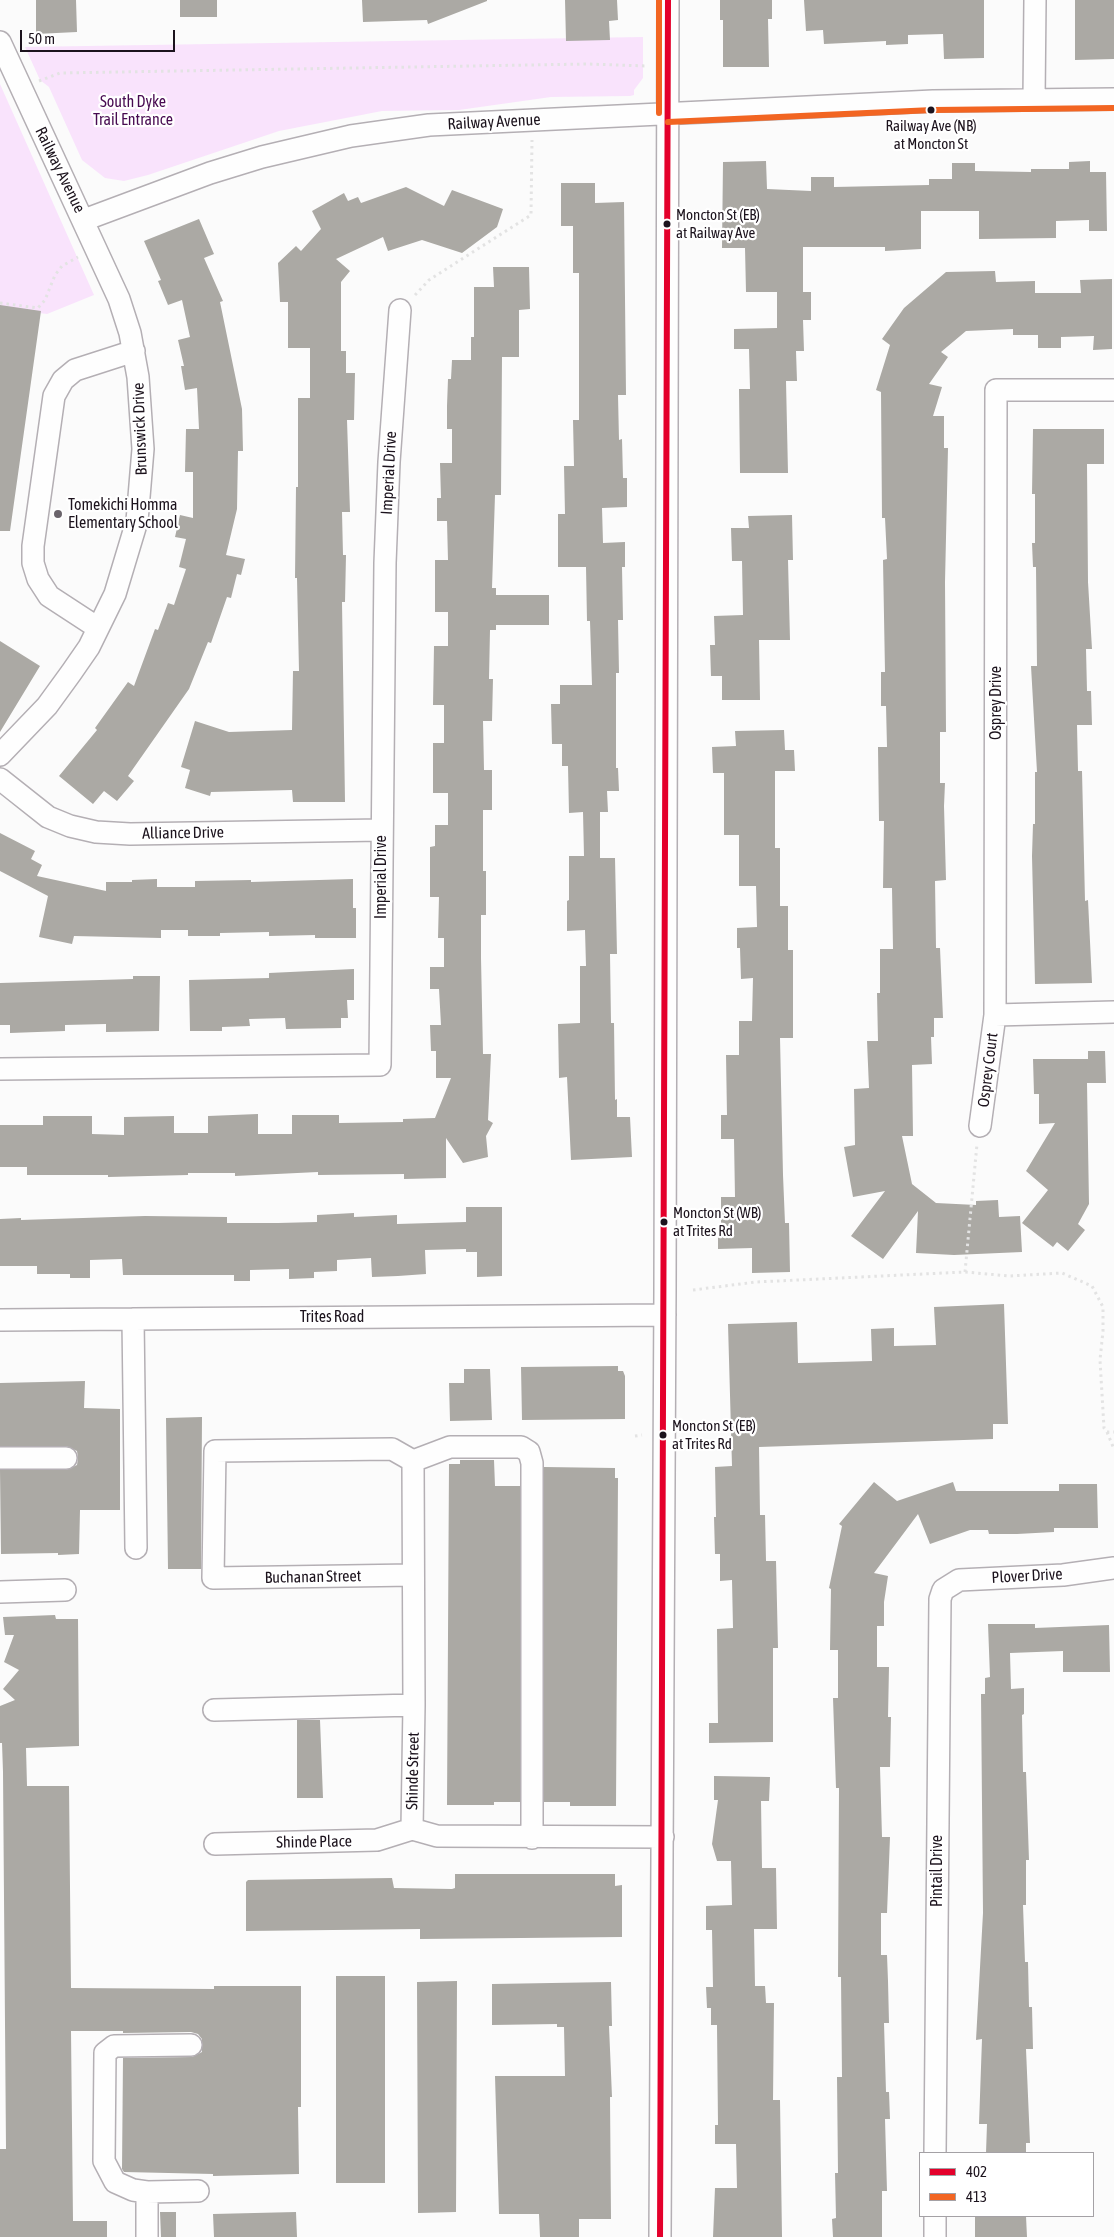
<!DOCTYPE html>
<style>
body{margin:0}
#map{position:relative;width:1114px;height:2237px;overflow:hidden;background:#fbfbfb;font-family:"Asap Condensed",sans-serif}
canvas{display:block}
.legend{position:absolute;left:919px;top:2152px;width:175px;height:65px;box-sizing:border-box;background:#fff;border:1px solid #a4a1a5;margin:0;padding:6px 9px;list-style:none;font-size:15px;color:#1c131d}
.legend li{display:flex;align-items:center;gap:10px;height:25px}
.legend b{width:25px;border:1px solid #a4a1a5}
.scale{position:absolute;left:20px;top:30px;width:155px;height:22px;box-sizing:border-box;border:2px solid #1c131d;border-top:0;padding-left:6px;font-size:15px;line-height:18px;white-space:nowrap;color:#1c131d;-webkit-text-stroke:4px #fff;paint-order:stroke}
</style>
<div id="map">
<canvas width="1114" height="2237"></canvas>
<ul class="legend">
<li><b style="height:6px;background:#e4002b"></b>402</li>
<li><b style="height:6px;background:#f26522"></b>413</li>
</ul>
<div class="scale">50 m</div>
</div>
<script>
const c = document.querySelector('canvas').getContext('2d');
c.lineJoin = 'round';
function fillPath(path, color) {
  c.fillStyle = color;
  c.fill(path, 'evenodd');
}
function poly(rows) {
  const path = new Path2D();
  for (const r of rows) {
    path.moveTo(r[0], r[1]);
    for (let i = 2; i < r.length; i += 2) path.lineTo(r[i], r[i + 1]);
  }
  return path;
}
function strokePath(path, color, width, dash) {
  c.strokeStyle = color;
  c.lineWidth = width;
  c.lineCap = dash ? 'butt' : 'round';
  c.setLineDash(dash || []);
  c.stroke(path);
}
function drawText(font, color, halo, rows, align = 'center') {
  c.font = font + ' "Asap Condensed",sans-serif';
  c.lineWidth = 4.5;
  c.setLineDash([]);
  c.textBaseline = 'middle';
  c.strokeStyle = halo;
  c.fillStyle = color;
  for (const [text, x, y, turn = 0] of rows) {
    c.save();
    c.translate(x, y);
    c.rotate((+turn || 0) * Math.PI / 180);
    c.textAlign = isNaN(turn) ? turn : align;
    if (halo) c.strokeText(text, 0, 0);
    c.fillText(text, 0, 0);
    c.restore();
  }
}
const green = poly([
 [643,37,643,78,634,90,634,95,630,96,551,97,459,110,382,111,279,131,148,175,124,181,105,178,82,160,49,87,40,80,25,47],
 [0,84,94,295,47,314,0,308]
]);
const building = poly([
 [36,0,76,0,77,32,36,34],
 [180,0,217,0,217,17,180,17],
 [362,0,487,0,487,1,428,24,427,20,363,22],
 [565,0,617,0,618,20,609,21,610,40,566,41],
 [720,0,772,0,772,19,768,19,769,67,723,67,723,20,720,20],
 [804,0,984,0,984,58,944,59,943,34,908,35,908,44,886,45,886,41,824,44,823,30,806,31],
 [1075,0,1114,0,1114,59,1075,60],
 [766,161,767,189,811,191,811,177,834,177,834,187,929,185,929,179,952,179,952,163,975,163,975,171,1031,172,1031,169,1069,169,1069,162,1090,161,1090,172,1106,172,1107,231,1089,231,1089,220,1056,221,1056,238,979,239,979,211,921,211,921,249,885,251,885,247,803,247,803,292,811,292,811,320,803,320,804,351,796,351,797,381,786,381,788,473,740,473,739,389,750,389,749,349,734,349,734,329,777,328,777,292,746,292,745,248,722,248,723,162],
 [561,183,595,183,595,203,624,202,626,395,618,395,619,440,622,439,623,478,627,478,627,507,602,508,603,543,625,542,625,567,622,567,623,620,618,620,619,673,616,673,616,768,618,768,619,791,607,791,608,812,600,812,600,858,615,858,617,954,610,954,611,1023,614,1023,615,1100,617,1099,617,1117,630,1117,632,1157,571,1160,567,1077,559,1078,558,1024,580,1023,580,966,586,966,585,930,567,931,567,901,569,900,569,856,584,856,583,812,569,813,568,766,562,766,562,744,552,744,551,704,560,704,560,685,592,685,590,621,587,621,586,567,558,567,558,514,565,514,564,466,574,466,573,420,579,420,579,273,573,273,573,226,561,226],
 [406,187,444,206,452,190,503,209,497,227,462,253,422,240,388,251,383,237,336,259,350,271,341,282,341,351,346,351,346,373,355,373,354,420,347,420,350,512,342,512,343,555,346,555,345,602,342,602,345,802,293,802,292,790,211,792,210,796,185,788,190,770,181,767,195,721,229,732,292,730,293,671,299,671,297,578,295,578,296,487,298,487,298,398,310,398,310,348,288,348,288,302,280,302,278,263,296,246,301,251,321,229,312,211,344,193,348,201,358,197,361,203],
 [199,219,214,254,204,258,223,301,220,302,242,409,243,451,238,451,237,509,226,555,245,559,241,575,237,574,231,598,227,597,211,643,208,642,189,689,128,776,134,781,117,801,104,791,93,804,59,776,97,730,95,728,128,682,134,686,155,629,158,630,168,603,174,605,186,569,179,567,186,539,175,537,180,515,193,518,193,472,185,472,186,429,199,429,197,388,185,390,181,366,184,366,178,340,190,337,182,300,168,305,158,281,161,280,144,241],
 [493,267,529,267,530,309,519,310,519,357,502,357,501,495,495,495,492,588,496,588,496,595,549,595,549,625,496,625,496,630,490,630,489,679,493,679,492,721,483,721,484,770,492,770,492,810,483,810,483,871,486,871,486,915,481,915,481,958,483,1054,491,1054,488,1120,493,1123,486,1136,488,1157,463,1163,446,1138,446,1178,404,1179,404,1174,318,1175,318,1172,235,1176,235,1173,188,1173,188,1175,108,1177,108,1175,27,1175,27,1167,0,1167,0,1125,43,1125,43,1116,92,1116,92,1134,124,1135,124,1117,174,1116,174,1133,208,1133,208,1116,258,1114,258,1134,292,1134,292,1115,339,1115,339,1123,403,1122,403,1119,435,1118,451,1078,436,1078,436,1051,431,1051,430,1025,441,1025,439,989,430,989,430,967,444,967,444,938,438,938,439,897,430,897,430,847,435,846,435,825,448,825,448,793,433,793,433,743,444,743,444,705,433,705,434,646,448,646,448,612,435,612,435,560,448,560,447,521,437,521,437,498,441,498,440,463,452,463,452,429,447,429,447,406,448,379,451,379,452,360,471,360,471,337,474,337,474,287,494,287],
 [995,271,996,282,1035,281,1035,293,1081,293,1080,280,1112,279,1112,349,1093,350,1094,336,1061,337,1061,348,1038,348,1038,335,1013,335,1013,329,966,331,941,352,948,357,929,384,942,387,933,416,944,416,944,448,948,448,945,582,946,732,940,732,940,783,945,783,944,806,946,880,935,881,936,948,940,948,943,1018,934,1018,934,1037,931,1037,932,1064,912,1065,913,1136,902,1136,912,1184,936,1203,976,1205,976,1201,998,1200,999,1217,1020,1216,1022,1252,954,1255,916,1253,918,1211,883,1259,851,1236,885,1191,853,1197,844,1147,855,1145,854,1089,869,1088,867,1041,878,1041,877,993,880,993,880,949,893,949,892,888,883,888,884,821,879,821,878,747,887,747,886,706,881,706,881,672,885,672,883,560,887,559,885,518,882,518,881,392,876,390,890,345,882,339,904,308,946,272],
 [0,305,41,311,10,531,0,531],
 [1033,429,1104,429,1104,464,1087,464,1088,582,1092,649,1086,649,1087,691,1091,691,1092,725,1077,725,1078,771,1082,771,1085,901,1088,900,1092,983,1035,984,1032,856,1033,824,1035,824,1035,772,1037,772,1031,666,1037,666,1036,567,1033,567,1032,543,1035,543,1035,494,1032,494],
 [792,515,793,560,788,560,790,640,759,640,760,700,722,700,722,676,711,676,710,645,715,645,714,616,743,615,742,561,732,561,731,528,749,528,748,516],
 [0,641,40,666,0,732],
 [784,730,785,750,794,750,795,771,775,771,775,848,780,848,780,906,788,906,788,950,793,950,793,1038,780,1038,783,1175,785,1223,789,1223,790,1272,752,1273,752,1248,718,1249,718,1224,721,1224,721,1197,735,1197,734,1139,721,1139,721,1115,727,1115,726,1055,739,1055,739,1021,752,1021,753,978,741,979,740,948,737,948,737,928,757,927,756,886,739,886,739,835,724,835,724,773,713,773,712,747,736,746,735,731],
 [0,833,35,851,31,859,42,865,37,876,106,891,106,882,132,882,132,880,157,879,157,887,195,887,195,881,251,880,251,882,353,879,353,908,356,908,356,938,315,938,315,935,269,936,269,932,220,933,220,936,188,936,188,930,161,930,161,938,74,936,72,944,39,937,48,896,0,871],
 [354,969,354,1000,347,1000,348,1018,341,1018,341,1028,286,1029,285,1018,249,1019,250,1026,222,1027,222,1031,190,1031,189,980,269,978,269,973],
 [133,976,160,976,159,1031,106,1032,106,1024,65,1025,65,1031,10,1033,10,1025,0,1025,0,983,133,979],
 [1088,1051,1105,1051,1106,1083,1087,1083,1089,1204,1078,1224,1085,1230,1068,1251,1057,1242,1053,1247,1022,1223,1048,1190,1026,1171,1055,1123,1039,1124,1039,1094,1034,1094,1033,1059,1088,1059],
 [466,1207,502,1207,502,1276,477,1277,477,1252,466,1252,466,1249,425,1250,426,1274,398,1276,372,1277,371,1258,337,1260,337,1271,314,1272,314,1278,289,1279,289,1269,250,1270,250,1281,234,1281,234,1275,123,1275,122,1259,90,1260,90,1278,70,1278,70,1274,37,1274,37,1266,0,1266,0,1219,21,1218,21,1220,145,1216,227,1217,227,1223,278,1223,317,1222,317,1215,354,1213,354,1217,397,1215,397,1224,466,1222],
 [1004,1304,1008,1424,993,1424,993,1439,759,1447,760,1515,765,1515,766,1561,776,1561,778,1648,773,1648,773,1742,709,1743,709,1723,718,1723,717,1629,733,1628,732,1580,720,1581,720,1554,715,1554,714,1517,716,1517,715,1467,732,1466,728,1324,797,1322,798,1363,872,1361,871,1329,894,1328,894,1346,936,1345,934,1307],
 [618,1366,618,1371,623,1371,625,1376,625,1419,522,1420,521,1367],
 [464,1369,490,1369,492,1420,450,1421,449,1383,464,1383],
 [85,1381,84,1408,120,1409,120,1510,80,1510,79,1554,58,1555,58,1553,1,1554,0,1470,66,1470,77,1465,78,1458,77,1451,66,1446,0,1446,0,1383],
 [202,1417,201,1569,168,1569,166,1418],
 [460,1460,494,1460,495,1486,520,1486,520,1802,494,1802,494,1805,447,1805,449,1464,460,1464],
 [544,1467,615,1468,615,1478,618,1478,616,1806,570,1806,570,1802,544,1802],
 [874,1482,897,1501,953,1482,956,1491,1059,1491,1059,1484,1097,1484,1098,1528,1054,1528,1054,1532,1017,1534,989,1534,988,1530,970,1530,930,1544,918,1514,874,1573,888,1576,884,1602,884,1626,877,1626,877,1667,889,1667,888,1717,891,1717,890,1767,880,1767,882,1837,890,1837,887,1913,881,1913,881,1955,887,1955,888,1981,889,2023,884,2023,886,2092,889,2092,890,2119,885,2119,887,2191,882,2191,882,2237,833,2237,832,2219,836,2218,835,2173,838,2173,837,2077,842,2077,841,1977,838,1977,839,1788,836,1788,833,1698,838,1698,838,1650,830,1650,831,1589,829,1588,842,1526,839,1524],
 [55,1615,56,1619,78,1619,79,1746,26,1748,27,1786,69,1786,71,1988,214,1989,214,1986,301,1986,301,2107,298,2107,299,2174,213,2176,213,2174,124,2172,122,2169,123,2058,192,2057,202,2052,202,2039,198,2034,191,2032,123,2033,123,2031,71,2031,73,2221,107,2221,107,2237,0,2237,0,2149,6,2149,3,1772,2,1743,0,1743,0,1706,15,1700,3,1689,19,1670,4,1662,14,1635,5,1635,3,1617],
 [988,1624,1035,1624,1035,1628,1109,1625,1110,1672,1063,1672,1063,1651,1010,1653,1011,1689,1024,1688,1024,1714,1022,1715,1023,1772,1026,1772,1029,1860,1026,1860,1026,1905,1023,1905,1025,1962,1028,1962,1029,2007,1032,2007,1033,2049,1026,2049,1030,2143,1026,2143,1026,2153,986,2153,987,2124,979,2124,982,2039,976,2040,983,1913,981,1694,985,1694,985,1678,990,1677],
 [297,1720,320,1720,323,1798,297,1798],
 [714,1776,770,1777,769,1801,761,1801,762,1868,776,1868,777,1929,754,1929,755,1986,765,1986,766,2003,774,2003,773,2100,780,2100,782,2237,713,2237,715,2188,737,2188,736,2144,715,2144,715,2125,718,2125,717,2025,711,2025,711,2008,707,2008,706,1987,713,1987,712,1930,706,1930,706,1906,732,1905,731,1861,717,1861,712,1844,718,1800,714,1800],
 [455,1874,615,1874,615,1886,622,1885,622,1937,420,1939,420,1929,246,1931,246,1882,248,1880,392,1878,394,1888,452,1889,455,1888],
 [336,1976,385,1976,385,2183,336,2183],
 [457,1981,456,2212,418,2213,417,1982],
 [611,1982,612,2026,609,2026,612,2097,610,2097,611,2219,579,2219,579,2237,540,2237,539,2214,499,2214,495,2076,565,2076,564,2027,557,2027,557,2024,492,2025,492,1984],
 [160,2212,176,2212,176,2237,161,2237],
 [296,2212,297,2237,214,2237,213,2214],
 [975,2216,1026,2216,1027,2237,975,2237]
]);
const path = poly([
 [39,81,60,73,587,64,647,66],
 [415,295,429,280,531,215,532,140],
 [0,303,38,308,45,300,55,275,62,266,78,257],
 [965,1272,977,1144],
 [693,1290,756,1282,965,1272,1009,1276,1062,1273,1092,1286,1103,1307,1103,1331,1100,1360,1104,1428,1107,1432,1114,1432],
 [1107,1432,1114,1449],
 [635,1436,642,1435]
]);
const minor = poly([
 [0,42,119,299,130,333,138,377,143,449,137,521,115,594,89,647,71,673,47,706,0,755],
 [1034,100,1035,0],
 [84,220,210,173,262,157,351,136,429,125,933,101,1114,99],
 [98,628,49,596,38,579,33,563,33,546,54,396,63,380,75,370,134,351],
 [0,779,48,817,70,826,96,832,130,834,381,830],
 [995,1015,1114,1012],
 [0,1069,380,1065,385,563,389,462,400,310],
 [980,1126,995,1015,996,390,1114,390],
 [133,1319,136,1548],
 [0,1320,665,1315],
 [0,1458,66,1458],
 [413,1575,213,1578,215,1451,392,1449,413,1461,450,1447,521,1447,529,1452,532,1463,532,1838],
 [0,1592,65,1590],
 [214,1710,414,1705],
 [412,1829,414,1705,413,1461],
 [412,1829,437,1836,663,1837],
 [215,1844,377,1840,412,1829],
 [935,2153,940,1599,943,1590,959,1580,1063,1575,1114,1568],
 [147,2192,198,2191],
 [147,2237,147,2192,133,2190,115,2182,104,2161,105,2053,114,2046,191,2045],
 [660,2237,665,1290,668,0],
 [935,2237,935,2216]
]);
const bus1 = poly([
 [660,2237,668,0]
]);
const bus2 = poly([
 [659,0,659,113],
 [668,122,933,110,1114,108]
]);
const markers = [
 [931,110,4.5,"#1c131d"],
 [667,224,4.5,"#1c131d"],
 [58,514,5,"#6a646b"],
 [664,1222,4.5,"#1c131d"],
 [663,1435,4.5,"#1c131d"]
];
const busNames = [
 ["Railway Ave (NB)",931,126,"center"],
 ["at Moncton St",931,144,"center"],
 ["Moncton St (EB)",676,215],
 ["at Railway Ave",676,233],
 ["Moncton St (WB)",673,1213],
 ["at Trites Rd",673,1231],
 ["Moncton St (EB)",672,1426],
 ["at Trites Rd",672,1444]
];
const parkNames = [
 ["South Dyke",133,102],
 ["Trail Entrance",133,120]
];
const streetNames = [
 ["Railway Avenue",494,122,-3],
 ["Railway Avenue",60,170,64],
 ["Brunswick Drive",140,429,-92],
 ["Imperial Drive",389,473,-87],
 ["Osprey Drive",996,703,-90],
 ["Alliance Drive",183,833,-1],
 ["Imperial Drive",381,877,-90],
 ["Osprey Court",988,1070,-83],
 ["Trites Road",332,1317],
 ["Plover Drive",1027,1576,-3],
 ["Buchanan Street",313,1577,-1],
 ["Shinde Street",413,1771,-89],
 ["Shinde Place",314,1842,-1],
 ["Pintail Drive",937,1871,-90]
];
const poiNames = [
 ["Tomekichi Homma",68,505],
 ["Elementary School",68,523]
];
fillPath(green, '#f9e3fc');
fillPath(building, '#aba9a4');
strokePath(minor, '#b4afb4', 24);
strokePath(path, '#e3e3e3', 3, [2.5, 4]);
strokePath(minor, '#fefefe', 21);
strokePath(bus1, '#e4002b', 6);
strokePath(bus2, '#f26522', 6);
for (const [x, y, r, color] of markers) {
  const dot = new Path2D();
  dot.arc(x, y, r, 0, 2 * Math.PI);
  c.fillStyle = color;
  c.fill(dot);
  strokePath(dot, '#fff', 2);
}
drawText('15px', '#1c131d', '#fff', busNames, 'left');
drawText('16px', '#480b52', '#fff', parkNames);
drawText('16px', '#1c131d', '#fff', streetNames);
drawText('16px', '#1c131d', '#fff', poiNames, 'left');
</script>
